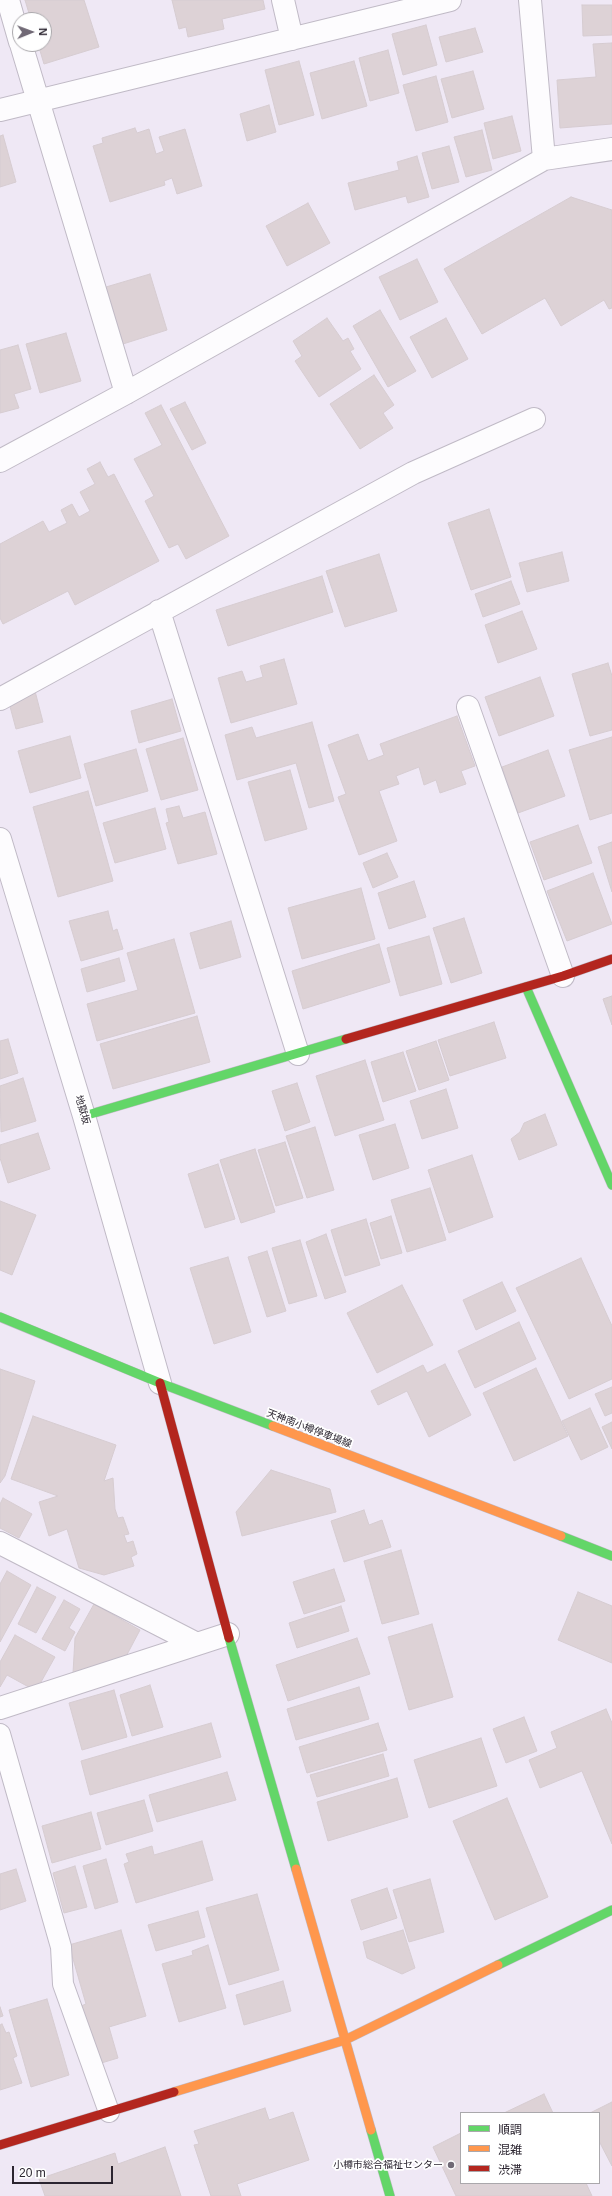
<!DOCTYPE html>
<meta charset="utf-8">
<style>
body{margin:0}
#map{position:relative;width:612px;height:2196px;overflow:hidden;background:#efe8f5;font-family:Helvetica,"Noto Sans JP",sans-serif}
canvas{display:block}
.legend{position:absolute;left:460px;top:2112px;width:140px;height:72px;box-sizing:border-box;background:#fff;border:1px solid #aaa8ac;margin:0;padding:5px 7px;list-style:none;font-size:12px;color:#2b2530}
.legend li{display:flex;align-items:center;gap:8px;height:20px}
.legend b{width:20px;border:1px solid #aaa8ac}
.north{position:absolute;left:12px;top:12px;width:40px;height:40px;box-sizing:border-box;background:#fff;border:1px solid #aaa8ac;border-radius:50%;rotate:89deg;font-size:11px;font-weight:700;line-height:16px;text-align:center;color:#2b2530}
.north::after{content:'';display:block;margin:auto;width:14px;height:18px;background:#706975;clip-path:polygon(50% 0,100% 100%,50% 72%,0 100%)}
.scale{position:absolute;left:12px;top:2166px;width:101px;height:18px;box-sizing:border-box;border:2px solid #2b2530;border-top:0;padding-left:5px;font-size:12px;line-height:14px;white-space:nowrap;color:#2b2530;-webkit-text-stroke:3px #fff;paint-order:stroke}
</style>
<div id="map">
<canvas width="612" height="2196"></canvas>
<ul class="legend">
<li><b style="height:5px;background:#63d668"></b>順調</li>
<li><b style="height:5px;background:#ff974d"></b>混雑</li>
<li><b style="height:5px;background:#b3261e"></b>渋滞</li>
</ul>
<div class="north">N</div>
<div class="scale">20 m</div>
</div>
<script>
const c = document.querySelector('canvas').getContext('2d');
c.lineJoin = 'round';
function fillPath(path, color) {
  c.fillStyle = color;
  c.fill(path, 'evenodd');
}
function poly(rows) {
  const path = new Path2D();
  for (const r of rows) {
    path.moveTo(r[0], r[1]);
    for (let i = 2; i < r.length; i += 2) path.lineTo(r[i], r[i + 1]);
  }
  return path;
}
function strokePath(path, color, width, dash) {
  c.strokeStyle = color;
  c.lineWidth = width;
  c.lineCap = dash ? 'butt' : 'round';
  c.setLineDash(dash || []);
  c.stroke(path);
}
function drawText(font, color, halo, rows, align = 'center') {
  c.font = font + ' Helvetica,"Noto Sans JP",sans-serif';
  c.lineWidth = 3.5;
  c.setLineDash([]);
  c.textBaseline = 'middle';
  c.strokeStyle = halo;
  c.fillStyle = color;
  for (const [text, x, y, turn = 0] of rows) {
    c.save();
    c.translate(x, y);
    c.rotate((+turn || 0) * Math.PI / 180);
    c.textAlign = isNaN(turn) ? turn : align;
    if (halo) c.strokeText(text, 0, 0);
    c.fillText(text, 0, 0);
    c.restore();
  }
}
const building = poly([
 [25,0,84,0,99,47,44,64,38,44,44,44,44,20,31,20,25,0],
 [172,0,263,0,265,9,222,19,224,29,188,37,186,27,179,29,172,0],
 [582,5,612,5,612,35,583,36,582,5],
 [426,25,437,65,403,75,392,34,426,25],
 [475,28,483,52,446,62,439,37,475,28],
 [612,43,612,124,560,128,557,80,596,77,593,44,612,43],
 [388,50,399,93,370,101,359,58,388,50],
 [299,61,314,115,279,125,265,70,299,61],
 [354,61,367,106,322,119,310,73,354,61],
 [473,71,484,109,452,118,441,79,473,71],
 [436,76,448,122,416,131,403,85,436,76],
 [269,105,276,132,247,141,240,114,269,105],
 [512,116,521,151,493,159,484,123,512,116],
 [135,128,137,133,149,129,156,154,164,151,159,137,185,129,202,186,177,194,172,178,164,181,165,185,110,202,93,146,103,143,102,138,135,128],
 [482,130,492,170,466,177,454,137,482,130],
 [3,135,16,182,0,187,0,136,3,135],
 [449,146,459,182,432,189,422,153,449,146],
 [417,156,429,197,408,203,406,196,355,210,348,183,399,170,397,162,417,156],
 [571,197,612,210,612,308,609,309,604,300,561,326,545,298,482,334,444,269,571,197],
 [308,203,330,243,287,266,266,226,308,203],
 [417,259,438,302,400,320,379,277,417,259],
 [150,274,167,330,123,344,106,287,150,274],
 [380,310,416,371,388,387,353,326,380,310],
 [327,318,343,341,348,338,354,349,350,351,361,369,319,397,295,361,302,356,293,341,327,318],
 [446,318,468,359,432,378,410,337,446,318],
 [66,333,81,381,40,393,26,344,66,333],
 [18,345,31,389,14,394,19,408,0,413,0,350,18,345],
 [374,375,394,405,383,413,393,428,360,449,330,404,374,375],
 [185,402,206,443,192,450,170,409,185,402],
 [161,405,229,536,186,559,178,544,169,548,145,501,154,496,134,459,162,445,145,413,161,405],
 [100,462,108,477,114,474,159,561,75,605,68,591,3,624,0,618,0,544,43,521,49,532,67,523,61,510,72,504,79,517,90,511,80,492,95,484,87,469,100,462],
 [489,509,511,577,471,590,448,523,489,509],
 [562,552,569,581,527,592,519,563,562,552],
 [379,554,397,611,345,627,326,571,379,554],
 [322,576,333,612,228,646,216,610,322,576],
 [511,581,520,604,483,617,475,594,511,581],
 [522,611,537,649,498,663,485,625,522,611],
 [284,659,297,704,231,723,218,678,242,671,246,682,263,677,260,666,284,659],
 [608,663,612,676,612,730,590,736,572,674,608,663],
 [540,677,554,716,499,736,485,697,540,677],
 [35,691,43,722,16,729,8,699,35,691],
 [172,699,181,731,139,743,131,711,172,699],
 [457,716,475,766,461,771,466,784,440,793,436,780,424,785,419,767,396,776,399,784,379,791,397,841,359,855,338,797,346,794,328,745,358,734,368,761,384,755,380,744,457,716],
 [312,722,334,801,309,808,296,763,237,780,225,735,252,727,256,738,312,722],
 [70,736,81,778,30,793,18,751,70,736],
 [612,737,612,813,590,820,569,750,612,737],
 [183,738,198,790,161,800,146,749,183,738],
 [136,749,148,791,96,806,84,764,136,749],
 [548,750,565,796,518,813,502,767,548,750],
 [290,770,307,829,265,841,248,782,290,770],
 [88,791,113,881,58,897,33,807,88,791],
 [179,806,183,818,205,812,217,854,178,864,166,823,169,822,166,809,179,806],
 [155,808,166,849,115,863,103,823,155,808],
 [578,825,592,863,544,880,530,842,578,825],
 [612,842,612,892,598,847,612,842],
 [387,853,398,877,373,888,363,863,387,853],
 [593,873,612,924,567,941,547,891,593,873],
 [414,881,426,917,389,929,378,893,414,881],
 [361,888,375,939,302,959,288,908,361,888],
 [108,911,113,931,117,929,123,949,81,961,69,921,108,911],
 [464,918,482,973,451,983,433,928,464,918],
 [231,921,241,957,200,969,190,933,231,921],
 [429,936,442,984,400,996,387,948,429,936],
 [174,939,195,1013,97,1041,87,1004,138,990,127,953,174,939],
 [379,944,390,982,303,1009,292,971,379,944],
 [119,958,125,981,87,992,81,969,119,958],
 [612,996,612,1025,603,999,612,996],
 [197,1016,210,1062,113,1089,100,1044,197,1016],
 [494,1022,506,1058,450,1076,438,1040,494,1022],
 [8,1039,18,1073,0,1079,0,1041,8,1039],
 [436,1041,449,1080,419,1090,406,1051,436,1041],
 [403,1052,416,1091,383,1102,371,1062,403,1052],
 [365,1060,384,1120,335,1136,316,1076,365,1060],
 [23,1078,36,1121,1,1132,0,1086,23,1078],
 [297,1083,310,1122,285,1131,272,1091,297,1083],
 [446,1089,458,1128,422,1139,410,1101,446,1089],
 [545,1114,557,1145,519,1160,511,1139,520,1132,524,1123,545,1114],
 [395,1124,409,1168,373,1180,359,1135,395,1124],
 [315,1127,334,1190,307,1198,286,1136,315,1127],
 [38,1133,50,1169,8,1183,0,1158,0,1145,38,1133],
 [285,1142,303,1198,276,1206,258,1150,285,1142],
 [255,1149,275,1212,241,1223,220,1160,255,1149],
 [472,1155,493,1217,449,1233,428,1170,472,1155],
 [218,1164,235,1219,205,1228,188,1174,218,1164],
 [430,1188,446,1240,407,1252,391,1200,430,1188],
 [0,1201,36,1215,12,1275,0,1270,0,1201],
 [391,1216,402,1253,381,1259,370,1223,391,1216],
 [366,1219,380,1265,345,1276,331,1230,366,1219],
 [326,1234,346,1292,325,1299,306,1242,326,1234],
 [300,1240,317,1296,289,1304,272,1248,300,1240],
 [267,1251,286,1311,267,1317,248,1257,267,1251],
 [228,1257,251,1332,214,1344,190,1268,228,1257],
 [581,1258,612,1326,612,1379,569,1399,516,1288,581,1258],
 [502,1282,516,1311,476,1330,463,1300,502,1282],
 [402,1285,433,1345,377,1373,347,1313,402,1285],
 [519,1322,536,1359,475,1388,458,1351,519,1322],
 [445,1364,471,1415,429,1437,407,1391,378,1405,371,1391,423,1365,427,1373,445,1364],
 [536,1368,568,1436,514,1461,483,1393,536,1368],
 [0,1369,35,1381,5,1476,0,1483,0,1369],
 [612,1387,612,1413,605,1416,595,1394,612,1387],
 [590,1408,608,1447,581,1460,562,1421,590,1408],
 [33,1416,116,1445,104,1481,113,1478,115,1509,118,1518,123,1517,129,1534,124,1535,127,1543,133,1541,137,1554,131,1557,134,1566,104,1575,79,1568,67,1529,49,1536,39,1502,58,1496,11,1479,33,1416],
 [612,1422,612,1449,602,1427,612,1422],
 [271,1470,330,1489,336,1512,242,1536,236,1512,271,1470],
 [3,1498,32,1514,19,1538,0,1528,0,1504,3,1498],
 [364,1510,369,1525,382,1520,391,1547,344,1562,331,1521,364,1510],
 [401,1550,419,1614,382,1624,364,1561,401,1550],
 [334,1569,345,1601,304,1614,293,1582,334,1569],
 [7,1571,31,1585,0,1642,0,1584,7,1571],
 [37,1587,56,1597,36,1633,18,1624,37,1587],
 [578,1592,612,1606,612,1663,558,1640,578,1592],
 [64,1600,80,1609,69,1628,75,1632,65,1651,42,1639,64,1600],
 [94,1604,140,1630,122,1664,73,1673,75,1638,94,1604],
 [341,1606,349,1631,297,1648,289,1623,341,1606],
 [432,1624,453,1697,409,1710,388,1637,432,1624],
 [15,1635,55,1657,36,1691,7,1675,0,1687,0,1662,15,1635],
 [357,1638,370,1674,288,1701,276,1665,357,1638],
 [150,1685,163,1727,132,1736,120,1695,150,1685],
 [359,1687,369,1719,296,1740,287,1709,359,1687],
 [114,1690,127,1737,82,1750,69,1703,114,1690],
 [606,1709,612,1723,612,1844,582,1771,540,1788,529,1760,557,1748,551,1732,606,1709],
 [524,1717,537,1751,506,1763,493,1729,524,1717],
 [211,1723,221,1757,90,1795,81,1761,211,1723],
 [378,1723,387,1750,307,1773,299,1747,378,1723],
 [481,1738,497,1786,429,1808,414,1760,481,1738],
 [383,1754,389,1776,317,1797,310,1775,383,1754],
 [227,1772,236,1800,157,1822,149,1795,227,1772],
 [397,1778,408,1817,328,1841,317,1802,397,1778],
 [507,1798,548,1897,495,1920,453,1821,507,1798],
 [144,1800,153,1831,106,1845,97,1813,144,1800],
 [91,1812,101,1849,52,1863,42,1826,91,1812],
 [202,1841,213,1880,136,1903,124,1864,129,1862,126,1854,152,1846,154,1855,202,1841],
 [106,1859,118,1902,95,1909,83,1866,106,1859],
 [75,1866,87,1907,64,1913,53,1873,75,1866],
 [16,1869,26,1901,0,1910,0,1874,16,1869],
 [430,1879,444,1932,409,1942,393,1890,430,1879],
 [387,1888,397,1918,361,1930,351,1900,387,1888],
 [257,1894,279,1970,229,1985,206,1908,257,1894],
 [198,1911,205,1937,156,1951,148,1925,198,1911],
 [121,1930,146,2016,109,2027,118,2058,98,2064,81,2006,86,2004,69,1945,121,1930],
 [403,1930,415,1968,402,1974,367,1958,363,1942,403,1930],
 [208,1945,226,2008,179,2022,162,1964,193,1955,192,1951,208,1945],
 [283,1981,291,2011,244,2025,236,1995,283,1981],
 [47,1999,69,2075,31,2087,9,2010,47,1999],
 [0,2007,3,2016,0,2017,0,2007],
 [2,2024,6,2033,9,2032,17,2056,13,2058,22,2083,0,2090,0,2025,2,2024],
 [544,2094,553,2113,504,2113,544,2094],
 [612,2102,612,2166,599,2141,599,2113,590,2113,612,2102],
 [265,2108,269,2120,293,2112,309,2160,237,2184,241,2196,211,2196,194,2145,199,2144,194,2131,265,2108],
 [461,2133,461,2183,586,2183,592,2196,456,2196,433,2147,461,2133],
 [165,2147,181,2196,45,2196,39,2179,115,2153,118,2164,165,2147]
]);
const lane = poly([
 [0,1734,61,1947,63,1984,109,2112]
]);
const street = poly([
 [8,0,20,42],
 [283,0,292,39],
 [21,44,126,393],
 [0,110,450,0],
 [544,159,612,149],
 [0,461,126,393,544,159,530,0],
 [159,611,298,1054],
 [0,699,413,473,534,419],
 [468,707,563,976],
 [0,839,84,1116,160,1383],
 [0,1543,197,1644],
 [0,1708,228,1634]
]);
const fast = poly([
 [526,987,612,1185],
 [84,1116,346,1039],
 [0,1317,160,1383,273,1426],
 [561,1536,612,1556],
 [229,1638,296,1869],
 [498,1965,612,1910],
 [371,2130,390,2196]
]);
const slow = poly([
 [273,1426,561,1536],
 [296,1869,371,2130],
 [174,2092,345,2040,498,1965]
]);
const jam = poly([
 [346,1039,563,976,612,959],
 [160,1383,229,1638],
 [0,2145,174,2092]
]);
const markers = [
 [451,2165,4,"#706975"]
];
const streetNames = [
 ["地獄坂",82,1110,74],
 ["天神南小樽停車場線",309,1429,21]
];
const poiNames = [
 ["小樽市総合福祉センター",443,2165]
];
fillPath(building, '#ddd2d6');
strokePath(building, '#d6ccd1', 1);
strokePath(lane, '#c0bac6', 22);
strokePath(street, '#c0bac6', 24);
strokePath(fast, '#c0bac6', 10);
strokePath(slow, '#c0bac6', 10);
strokePath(jam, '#c0bac6', 10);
strokePath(lane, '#fdfcfe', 20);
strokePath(street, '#fdfcfe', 22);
strokePath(fast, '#63d668', 9);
strokePath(slow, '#ff974d', 9);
strokePath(jam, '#b3261e', 9);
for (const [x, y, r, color] of markers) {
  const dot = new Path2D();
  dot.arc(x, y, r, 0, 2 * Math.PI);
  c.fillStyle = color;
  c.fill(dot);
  strokePath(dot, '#fff', 1.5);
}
drawText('10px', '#2b2530', '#fff', streetNames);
drawText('10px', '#2b2530', '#fff', poiNames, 'right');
</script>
